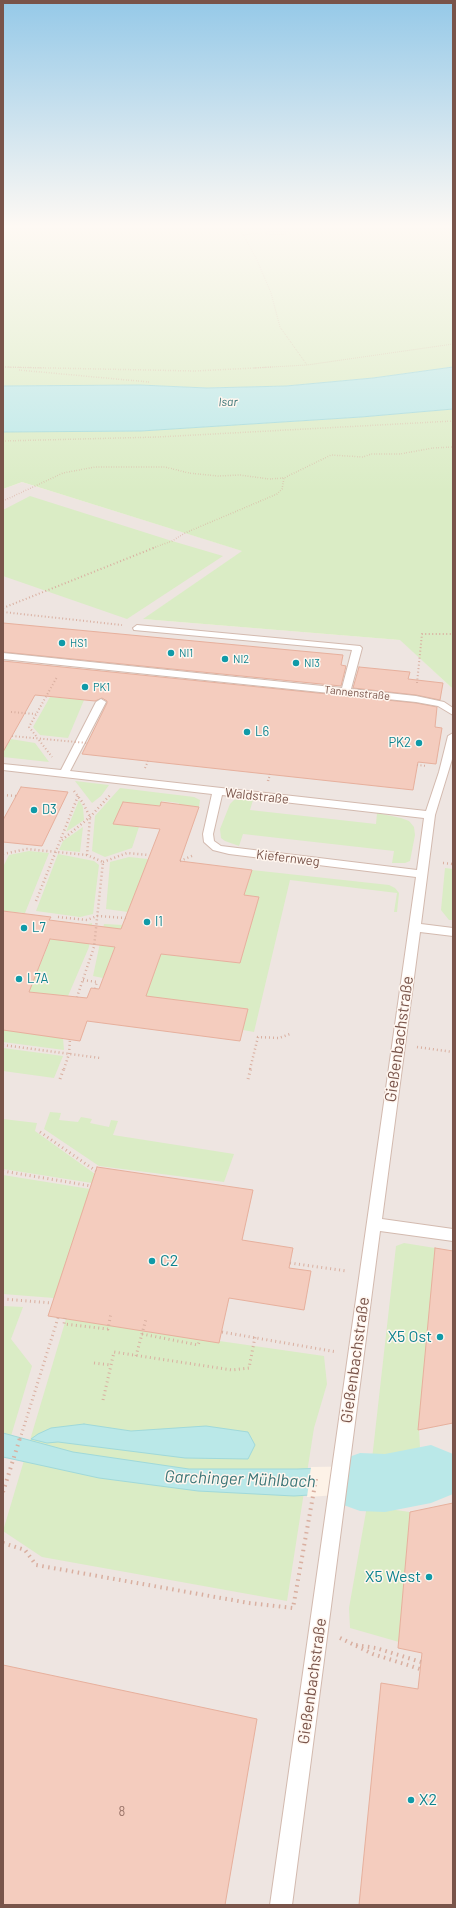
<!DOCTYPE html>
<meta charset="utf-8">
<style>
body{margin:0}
#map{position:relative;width:456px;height:1908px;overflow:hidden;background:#fdf2e7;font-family:Barlow,sans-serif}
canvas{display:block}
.frame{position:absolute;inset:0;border:4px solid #79544a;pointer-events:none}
</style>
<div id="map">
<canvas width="456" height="1908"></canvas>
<div class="frame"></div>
</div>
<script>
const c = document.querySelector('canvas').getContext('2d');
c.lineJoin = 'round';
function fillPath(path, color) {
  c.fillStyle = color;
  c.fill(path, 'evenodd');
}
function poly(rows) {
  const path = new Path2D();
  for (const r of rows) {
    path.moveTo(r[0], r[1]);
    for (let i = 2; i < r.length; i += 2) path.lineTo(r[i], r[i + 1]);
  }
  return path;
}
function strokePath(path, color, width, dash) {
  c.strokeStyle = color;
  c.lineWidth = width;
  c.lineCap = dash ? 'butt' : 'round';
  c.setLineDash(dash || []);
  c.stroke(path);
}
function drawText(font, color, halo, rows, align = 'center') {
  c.font = font + ' Barlow,sans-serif';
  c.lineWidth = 3;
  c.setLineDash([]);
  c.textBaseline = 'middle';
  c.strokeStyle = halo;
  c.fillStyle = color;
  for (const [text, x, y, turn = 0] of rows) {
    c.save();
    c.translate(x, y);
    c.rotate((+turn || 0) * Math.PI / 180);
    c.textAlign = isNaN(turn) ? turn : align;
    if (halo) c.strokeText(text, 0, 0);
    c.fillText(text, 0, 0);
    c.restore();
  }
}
const industrial = poly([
 [22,482,243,551,144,619,401,640,453,689,453,1905,3,1905,3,489]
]);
const green = poly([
 [3,225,453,225,453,367,373,378,286,386,207,388,140,385,3,386],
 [453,409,453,689,400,640,143,619,242,551,22,482,3,489,3,432,141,431,361,417],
 [30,496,172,541,223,556,127,619,3,576,3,510],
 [50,697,84,700,68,738,40,735,33,727],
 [11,739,35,743,49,762,3,757,3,746,6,747],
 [75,781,109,785,101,796,92,803],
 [120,788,194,797,200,800,199,807,189,806,188,809,177,808,179,803,162,801,160,806,123,802,114,824,139,827,132,848,105,857,92,851,95,816],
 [241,799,253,800,250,810,376,824,377,813,401,818,409,821,414,827,415,835,410,861,405,863,392,863,394,851,243,834,239,846,225,841,221,838,220,829,230,804,234,800],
 [79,800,83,807,84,820,66,832],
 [83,827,80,852,59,850,63,841],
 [29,851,49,853,25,913,3,911,3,867,9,855],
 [58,854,94,861,99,865,93,914,80,917,36,911],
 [129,857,148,859,128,912,106,909,110,862],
 [445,868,453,869,453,920,449,920,441,910],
 [252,870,389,885,395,888,399,893,397,912,394,912,397,893,290,880,254,1032,243,1030,248,1009,146,996,161,954,240,963,259,897,244,895],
 [58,921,68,922,61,941,79,943,86,925,92,923,89,947,68,996,29,992],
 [104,924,123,925,103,978,93,976],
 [3,1030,63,1038,64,1050,3,1042],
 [3,1048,63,1056,54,1078,3,1071],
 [50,1112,61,1113,59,1120,78,1122,81,1117,92,1119,90,1123,109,1127,111,1120,118,1121,113,1135,234,1154,224,1182,99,1166,44,1129],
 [3,1119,37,1123,35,1131,95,1174,92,1183,3,1169],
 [3,1175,90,1189,54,1298,3,1294],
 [404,1243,435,1248,419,1430,421,1465,371,1468,396,1246],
 [3,1306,23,1307,11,1339,32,1366,11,1436,3,1433],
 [66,1319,324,1356,327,1384,314,1428,287,1601,42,1557,3,1531],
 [367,1506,410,1512,399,1642,350,1628,349,1608]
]);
const water = poly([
 [453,367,453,409,361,417,141,431,3,432,3,386,140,385,207,388,286,386,373,378,453,367],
 [84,1424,131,1431,206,1426,248,1432,255,1445,248,1459,185,1458,58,1442,47,1443,31,1439,38,1434,51,1428,84,1424],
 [3,1433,73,1452,189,1469,297,1469,421,1465,418,1488,294,1496,198,1491,99,1478,3,1457,3,1433]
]);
const pier = poly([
 [372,1466,369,1493,307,1497,311,1467]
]);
const river = poly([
 [431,1445,453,1454,453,1494,431,1503,385,1512,360,1511,338,1503,329,1482,338,1461,360,1453,385,1454,431,1445]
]);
const building = poly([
 [3,623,343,655,341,665,346,666,341,686,3,652,3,623],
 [3,661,416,703,437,707,435,727,442,728,436,764,418,762,413,790,82,754,107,703,107,701,102,698,95,701,35,695,3,752,3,661],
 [359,667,410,672,408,679,443,683,440,700,416,695,353,688,359,667],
 [21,787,68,792,42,846,3,842,3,820,21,787],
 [123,802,160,806,161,802,199,807,180,861,252,870,244,895,259,897,240,963,161,954,146,996,248,1009,240,1041,87,1021,80,1041,3,1030,3,911,51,917,49,920,121,929,160,829,113,824,123,802],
 [50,939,115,947,99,989,91,988,87,998,29,992,50,939],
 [97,1167,253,1190,242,1240,293,1248,289,1268,311,1271,304,1310,229,1298,219,1343,48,1316,97,1167],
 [435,1248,453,1251,453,1423,418,1430,435,1248],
 [453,1503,453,1905,359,1905,381,1683,418,1689,422,1653,398,1648,410,1512,453,1503],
 [3,1665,257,1719,225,1905,3,1905,3,1665]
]);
const pathFar5 = poly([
 [238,225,257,260,271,293,280,327,307,365],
 [266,233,270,235,287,234],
 [243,235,275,231,288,232],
 [3,367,42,368],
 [254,368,307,365,453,344]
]);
const pathFar4 = poly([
 [3,367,195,371,273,367],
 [19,370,149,382],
 [3,441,158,437,453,421],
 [3,501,63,473,95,467,165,467,189,473,218,476,240,475,269,479,284,478,331,455,363,457,371,454,400,454,433,448,453,447],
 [153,548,172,541,185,533,277,494,282,489,284,478]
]);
const pathFar3 = poly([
 [3,608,156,547],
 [3,612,122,625],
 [417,683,422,634,453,634],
 [11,712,36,714],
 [36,736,29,727,57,677],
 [39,740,52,757],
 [417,765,427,766],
 [145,768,148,761],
 [269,778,270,774]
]);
const pathFar2 = poly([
 [268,781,269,777],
 [74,791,83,803,90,817,87,855,103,862,94,947,77,997],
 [3,795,16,796],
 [62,840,90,817,111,794],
 [3,854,27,849,87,855],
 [180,861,194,855],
 [103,862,127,853,149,855],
 [443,863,453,864],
 [36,901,78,796],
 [58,917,87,920,97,916,126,918],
 [83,980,97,982,95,988],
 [3,1045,100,1058],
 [417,1047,453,1052],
 [64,1069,69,1054,70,1039],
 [250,1069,258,1037,279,1038,290,1034]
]);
const pathFar1 = poly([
 [60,1079,64,1068],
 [248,1079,251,1068],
 [40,1132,96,1171],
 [3,1171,91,1186],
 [290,1263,347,1271],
 [3,1299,52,1303],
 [65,1318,64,1324,108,1329,111,1313],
 [222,1332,337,1352],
 [142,1334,198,1345,200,1340],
 [136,1356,146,1319],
 [94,1363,111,1365],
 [103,1400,114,1352,232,1370,249,1368,255,1337],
 [20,1439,58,1318]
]);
const path = poly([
 [3,1492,20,1438],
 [3,1543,25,1550,36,1565,249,1603,293,1608,316,1479],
 [340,1638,373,1654,420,1669],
 [356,1645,376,1648,421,1662]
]);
const lane = poly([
 [137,625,360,646,362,648,351,689,416,696,444,702,453,708,453,715,438,706,416,702,3,659,3,653,342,688,352,650,134,630,133,628,137,625],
 [101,699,106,702,70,771,426,811,439,772,448,736,453,733,453,756,435,815,421,924,453,928,453,936,420,932,382,1219,453,1229,453,1241,380,1231,292,1905,270,1905,416,877,229,854,213,850,204,842,203,834,212,794,3,770,3,764,61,770,96,702,101,699],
 [222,795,424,818,417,870,221,846,214,841,213,834,222,795]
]);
const pathBridge = poly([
 [12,736,87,743]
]);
const markers = [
 [62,643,4,"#0f9aa8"],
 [171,653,4,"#0f9aa8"],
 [225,659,4,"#0f9aa8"],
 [296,663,4,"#0f9aa8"],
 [85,687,4,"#0f9aa8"],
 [247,732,4,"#0f9aa8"],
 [419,743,4,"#0f9aa8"],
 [34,810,4,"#0f9aa8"],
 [147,922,4,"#0f9aa8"],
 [24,928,4,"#0f9aa8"],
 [19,979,4,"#0f9aa8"],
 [152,1261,4,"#0f9aa8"],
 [440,1337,4,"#0f9aa8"],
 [429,1577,4,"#0f9aa8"],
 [411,1800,4,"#0f9aa8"]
];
const farCulturenames = [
 ["HS1",70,643],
 ["NI1",179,653],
 ["NI2",233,659],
 ["NI3",304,663],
 ["PK1",93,687]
];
const farStreetnames = [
 ["Tannenstraße",357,693,6]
];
const farWaternames = [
 ["Isar",228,402,-1]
];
const cultureNames = [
 ["L6",255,732],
 ["PK2",411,743,"right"],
 ["D3",42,810],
 ["I1",155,922],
 ["L7",32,928],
 ["L7A",27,979]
];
const streetNames = [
 ["Waldstraße",257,796,6],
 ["Kiefernweg",288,858,7]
];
const nearNumbernames = [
 ["8",122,1812]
];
const nearStreetnames = [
 ["Gießenbachstraße",399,1039,-82],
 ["Gießenbachstraße",355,1360,-82],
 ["Gießenbachstraße",312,1681,-82]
];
const nearCulturenames = [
 ["C2",160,1261],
 ["X5 Ost",432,1337,"right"],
 ["X5 West",421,1577,"right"],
 ["X2",419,1800]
];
const nearWaternames = [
 ["Garchinger Mühlbach",240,1479,2]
];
fillPath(industrial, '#eee5e1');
fillPath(green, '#daecc5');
fillPath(water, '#bae8e8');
strokePath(water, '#a0d9da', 1);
fillPath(pier, '#fdf2e7');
fillPath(river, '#bae8e8');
fillPath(building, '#f4ccbe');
strokePath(building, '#e7b09d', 1);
strokePath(lane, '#d3baaf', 2);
strokePath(pathFar5, '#d9afa0', 1, [0.5, 1.5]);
strokePath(pathFar4, '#d9afa0', 1.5, [0.5, 2]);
strokePath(pathFar3, '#d9afa0', 2, [1, 2.5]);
strokePath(pathFar2, '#d9afa0', 2.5, [1, 3]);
strokePath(pathFar1, '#d9afa0', 3, [1, 3.5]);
strokePath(path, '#d9afa0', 4, [1.5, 4.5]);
fillPath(lane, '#fff');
strokePath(pathBridge, '#d9afa0', 2, [1, 2.5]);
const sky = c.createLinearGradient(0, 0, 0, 492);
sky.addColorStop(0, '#95c9e8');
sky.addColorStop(0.46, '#fef9f4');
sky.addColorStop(1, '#fef9f400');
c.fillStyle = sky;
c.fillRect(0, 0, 456, 492);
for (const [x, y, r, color] of markers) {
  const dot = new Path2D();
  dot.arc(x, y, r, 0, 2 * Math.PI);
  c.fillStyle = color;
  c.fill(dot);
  strokePath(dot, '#fff6ef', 1.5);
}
drawText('11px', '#0d838f', '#fff6ef', farCulturenames, 'left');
drawText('11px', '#79544a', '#fff6ef', farStreetnames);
drawText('italic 12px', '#3a7577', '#fff6ef', farWaternames);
drawText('13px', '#0d838f', '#fff6ef', cultureNames, 'left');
drawText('13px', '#79544a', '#fff6ef', streetNames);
drawText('13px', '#987267', null, nearNumbernames);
drawText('16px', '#79544a', '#fff6ef', nearStreetnames);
drawText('16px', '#0d838f', '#fff6ef', nearCulturenames, 'left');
drawText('italic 17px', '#3a7577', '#fff6ef', nearWaternames);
</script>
